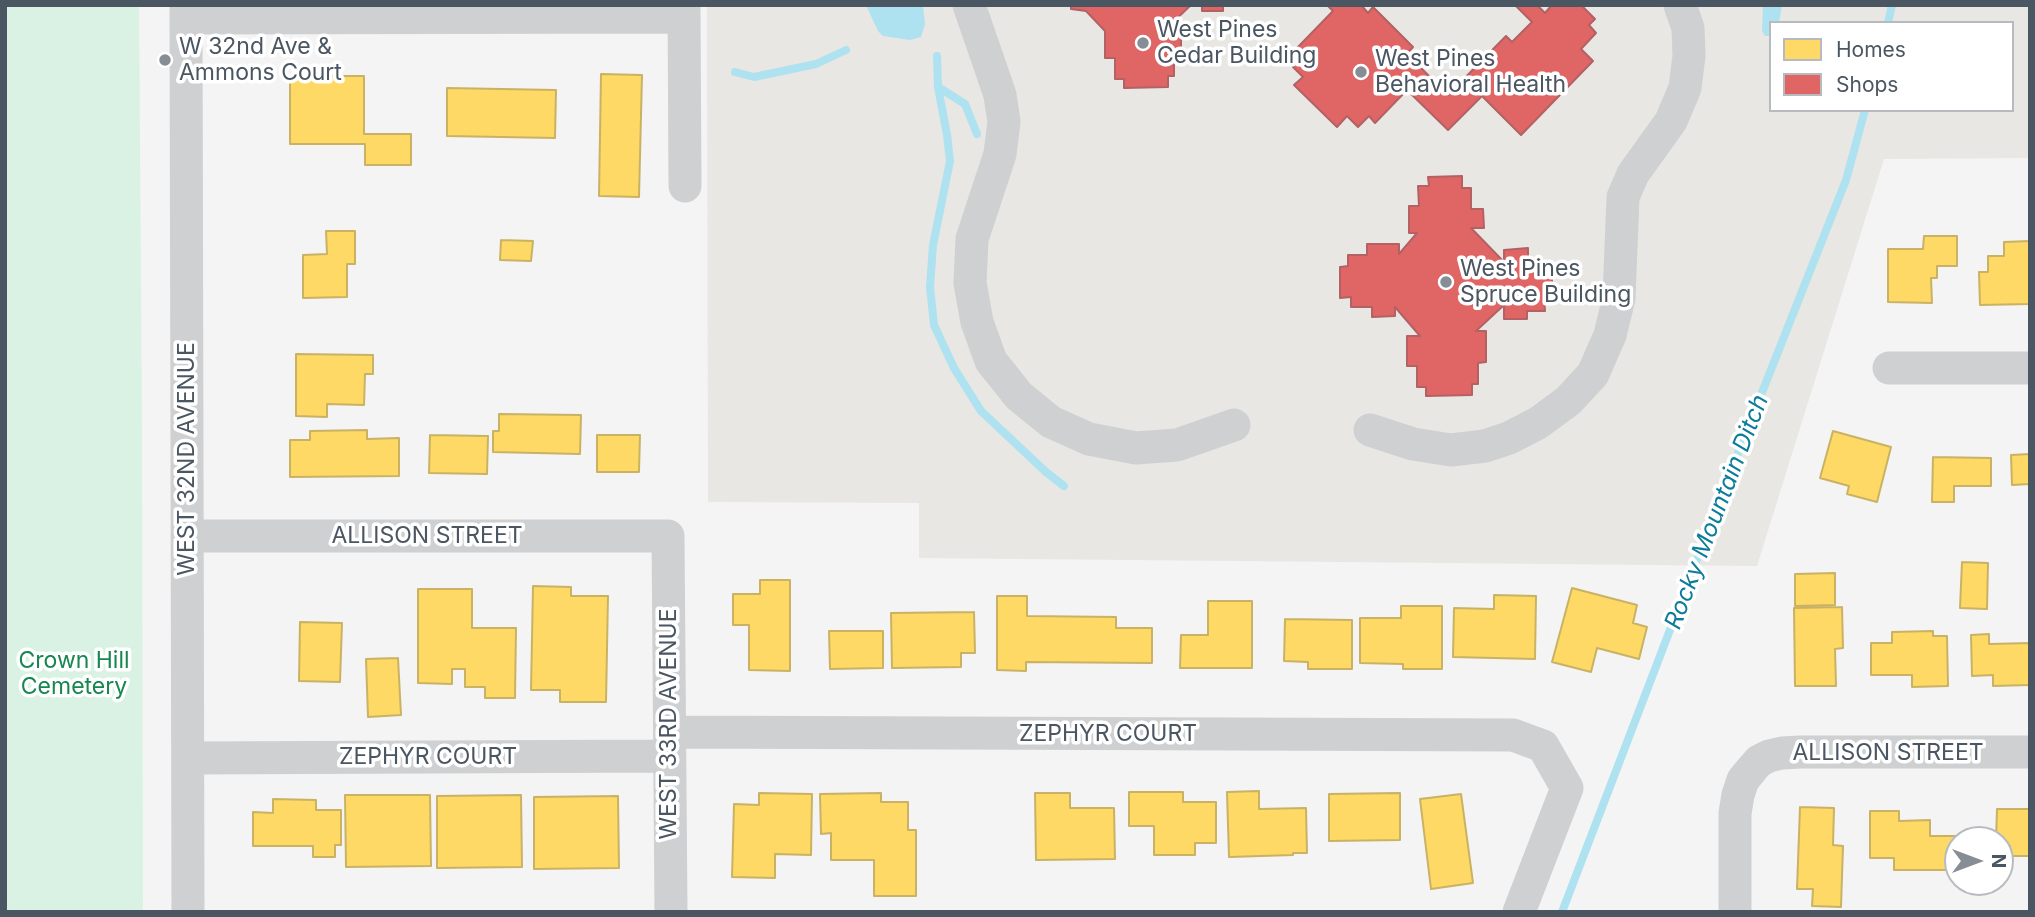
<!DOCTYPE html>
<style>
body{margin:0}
#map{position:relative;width:2035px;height:917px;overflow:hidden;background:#f4f4f4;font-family:Inter,sans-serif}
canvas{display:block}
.frame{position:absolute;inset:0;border:7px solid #4a5661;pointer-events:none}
.legend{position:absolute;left:1769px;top:21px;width:245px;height:91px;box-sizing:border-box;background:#fff;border:2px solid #b7bbc0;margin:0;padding:9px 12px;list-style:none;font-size:21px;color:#4a5661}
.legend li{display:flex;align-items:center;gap:14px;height:35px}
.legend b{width:35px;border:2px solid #b7bbc0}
.north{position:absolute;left:1944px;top:826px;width:70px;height:70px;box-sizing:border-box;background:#fff;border:2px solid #b7bbc0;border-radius:50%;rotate:90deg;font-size:19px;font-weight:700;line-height:28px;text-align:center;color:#4a5661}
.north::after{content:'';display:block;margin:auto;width:24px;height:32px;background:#868d94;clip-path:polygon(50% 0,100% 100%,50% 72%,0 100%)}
</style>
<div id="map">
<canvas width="2035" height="917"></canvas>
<div class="frame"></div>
<ul class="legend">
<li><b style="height:19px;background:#ffd966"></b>Homes</li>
<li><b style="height:19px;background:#e06666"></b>Shops</li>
</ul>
<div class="north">N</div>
</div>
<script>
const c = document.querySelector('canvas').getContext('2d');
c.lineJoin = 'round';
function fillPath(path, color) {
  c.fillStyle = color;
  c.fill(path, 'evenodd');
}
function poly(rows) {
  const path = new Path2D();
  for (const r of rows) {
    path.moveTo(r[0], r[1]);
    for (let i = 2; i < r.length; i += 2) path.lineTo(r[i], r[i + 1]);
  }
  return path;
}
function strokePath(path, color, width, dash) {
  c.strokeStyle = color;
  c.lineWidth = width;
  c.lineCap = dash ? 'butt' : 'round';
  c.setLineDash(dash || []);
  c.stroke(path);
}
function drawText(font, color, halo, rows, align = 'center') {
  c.font = font + ' Inter,sans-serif';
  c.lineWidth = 7;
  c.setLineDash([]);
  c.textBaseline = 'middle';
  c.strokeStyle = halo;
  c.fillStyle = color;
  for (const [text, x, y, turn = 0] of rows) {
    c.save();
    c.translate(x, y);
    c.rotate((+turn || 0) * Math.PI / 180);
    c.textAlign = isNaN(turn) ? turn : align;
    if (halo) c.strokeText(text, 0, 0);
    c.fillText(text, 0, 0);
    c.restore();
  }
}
const commercial = poly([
 [707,5,2030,5,2030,158,1884,159,1757,566,919,558,919,503,708,502],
 [1771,23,2012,23,2012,110,1771,110]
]);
const green = poly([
 [5,5,139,5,142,428,143,912,5,912]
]);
const water = poly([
 [866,5,923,5,925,24,921,37,910,40,883,36,878,31],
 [1763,5,1782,5,1779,23,1771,23,1770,36,1765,36,1762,31]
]);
const homes = poly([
 [601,74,642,75,639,197,599,196,601,74],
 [290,76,364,76,364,134,411,134,411,165,365,165,365,144,290,144,290,76],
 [447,88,556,90,555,138,447,136,447,88],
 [326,231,355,231,355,264,347,264,347,297,303,298,303,255,327,254,326,231],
 [1924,236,1957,236,1957,266,1937,266,1937,278,1931,278,1932,303,1888,302,1888,249,1923,249,1924,236],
 [501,240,533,241,531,261,500,260,501,240],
 [2030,241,2030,304,1980,305,1979,272,1988,272,1988,256,2004,256,2004,242,2030,241],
 [296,354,373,355,373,374,365,374,364,405,327,404,327,417,296,416,296,354],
 [499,414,581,415,580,454,493,452,493,431,499,431,499,414],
 [367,430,367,439,399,438,399,476,290,477,290,440,310,440,310,431,367,430],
 [1833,431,1891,447,1877,502,1847,494,1849,486,1820,478,1833,431],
 [430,435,488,436,487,474,429,473,430,435],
 [597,435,640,435,639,472,597,472,597,435],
 [2030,454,2030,484,2012,485,2011,455,2030,454],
 [1933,457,1991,458,1991,486,1954,486,1954,502,1932,502,1933,457],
 [1962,562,1988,563,1987,609,1960,608,1962,562],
 [1835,573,1835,605,1795,606,1795,574,1835,573],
 [760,580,790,580,790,671,749,670,749,625,733,625,733,594,760,594,760,580],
 [533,586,571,587,571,596,608,596,606,702,560,702,560,690,531,690,533,586],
 [1572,588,1637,605,1633,623,1647,627,1639,659,1597,648,1591,672,1552,662,1572,588],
 [418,589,472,589,472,628,516,628,515,698,485,698,485,687,465,687,465,669,452,669,452,684,418,683,418,589],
 [1494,595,1536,596,1535,659,1453,657,1454,608,1494,609,1494,595],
 [997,596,1027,596,1027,616,1116,617,1116,628,1152,628,1152,663,1026,662,1026,671,997,670,997,596],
 [1208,601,1252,601,1252,668,1180,668,1181,635,1208,635,1208,601],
 [1401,606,1442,606,1442,669,1403,669,1403,664,1360,663,1360,618,1401,618,1401,606],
 [1842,607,1843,648,1835,649,1836,686,1795,686,1794,608,1842,607],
 [974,612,975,653,961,653,961,667,892,668,891,613,974,612],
 [1285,619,1352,620,1352,669,1308,669,1308,662,1284,661,1285,619],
 [300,622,342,623,340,682,299,681,300,622],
 [829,631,883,631,883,668,830,669,829,631],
 [1933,631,1933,636,1947,636,1948,686,1912,687,1912,675,1871,675,1871,643,1892,643,1892,632,1933,631],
 [1989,634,1989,644,2030,643,2030,685,1993,686,1993,675,1972,676,1971,635,1989,634],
 [398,658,401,715,368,717,366,659,398,658],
 [1259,791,1259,809,1306,808,1307,853,1293,853,1293,855,1229,857,1227,792,1259,791],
 [1129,792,1183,792,1183,802,1216,802,1216,843,1195,843,1195,855,1154,855,1154,826,1129,826,1129,792],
 [759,793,812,794,811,855,775,854,775,878,732,877,734,804,759,805,759,793],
 [881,793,881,802,908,802,908,830,916,830,916,896,874,896,874,860,831,860,831,833,821,834,820,794,881,793],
 [1035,793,1070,793,1070,808,1114,808,1115,859,1036,860,1035,793],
 [1400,793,1400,840,1329,841,1329,794,1400,793],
 [1461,794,1473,883,1431,889,1420,799,1461,794],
 [345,795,430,795,431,866,346,867,345,795],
 [521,795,522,867,437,868,437,796,521,795],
 [618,796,619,868,534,869,534,797,618,796],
 [273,799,316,800,316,810,341,810,341,845,335,845,335,857,313,857,313,846,253,846,253,812,273,813,273,799],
 [1800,807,1834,808,1833,845,1843,846,1841,907,1812,906,1813,889,1797,889,1800,807],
 [1997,809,2030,809,2030,856,2010,856,2010,846,2000,846,2000,840,1996,840,1997,809],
 [1870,811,1899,811,1899,821,1930,820,1930,836,1974,836,1974,840,1958,840,1958,870,1894,870,1894,858,1870,858,1870,811]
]);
const shops = poly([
 [1071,5,1191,5,1169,26,1181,26,1181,55,1174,55,1174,76,1168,76,1168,87,1124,88,1124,79,1115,79,1115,58,1105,58,1105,31,1086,11,1071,9,1071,5],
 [1202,5,1223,5,1223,11,1202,11,1202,5],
 [1327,5,1361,5,1368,13,1373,7,1413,47,1407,54,1448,95,1506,36,1512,42,1532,22,1515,5,1537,5,1545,13,1552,5,1581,5,1595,19,1589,25,1596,33,1581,49,1593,61,1521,135,1482,96,1448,130,1407,90,1375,123,1369,116,1358,127,1347,116,1337,127,1294,85,1303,77,1293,67,1304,55,1297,48,1333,11,1327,5],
 [1462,176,1462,188,1471,188,1471,209,1483,209,1484,228,1471,228,1504,262,1504,250,1528,248,1528,260,1543,260,1543,267,1552,267,1552,297,1544,297,1545,311,1527,311,1527,319,1504,319,1504,305,1476,331,1486,331,1486,362,1478,363,1478,384,1472,384,1472,395,1426,396,1426,387,1417,387,1417,366,1407,366,1407,336,1420,336,1395,307,1395,316,1372,317,1372,307,1351,307,1351,297,1340,298,1340,267,1348,266,1348,255,1367,255,1367,244,1399,244,1399,254,1417,233,1409,233,1409,206,1419,206,1418,186,1429,186,1428,177,1462,176]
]);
const stream = poly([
 [1888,23,1892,5],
 [937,56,938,87,947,135,950,161,933,245,930,287,934,325,954,368,981,411,1046,472,1064,486],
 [735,72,754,77,816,64,846,50],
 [938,87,965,104,977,134],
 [1562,912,1727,481,1846,180,1865,110]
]);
const minor = poly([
 [186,5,188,912],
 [684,5,685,186],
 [969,5,1000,95,1004,122,1000,154,972,239,970,283,977,322,991,361,1019,396,1051,422,1089,439,1136,448,1177,445,1234,425],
 [186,18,684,17],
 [1889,368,2030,368],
 [1370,430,1413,444,1451,450,1485,446,1509,438,1538,423,1568,401,1593,374,1610,335,1619,298,1623,197,1633,174,1671,121,1685,88,1689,56,1688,28,1680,5],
 [187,536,668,536,671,912],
 [670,732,1513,735,1543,746,1567,788,1519,912],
 [188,758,669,756],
 [1735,912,1735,813,1738,795,1743,780,1752,769,1759,761,1769,756,1782,753,1801,752,2030,752]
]);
const markers = [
 [1143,43,7,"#868d94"],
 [165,60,7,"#868d94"],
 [1361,72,7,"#868d94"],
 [1446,282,7,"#868d94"]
];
const poiNames = [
 ["West Pines",1157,30],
 ["Cedar Building",1157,56],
 ["W 32nd Ave &",179,47],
 ["Ammons Court",179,73],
 ["West Pines",1375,59],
 ["Behavioral Health",1375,85],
 ["West Pines",1460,269],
 ["Spruce Building",1460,295]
];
const streetNames = [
 ["WEST 32ND AVENUE",187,459,-90],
 ["ALLISON STREET",427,536],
 ["WEST 33RD AVENUE",669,724,-90],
 ["ZEPHYR COURT",1108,734],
 ["ALLISON STREET",1888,753],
 ["ZEPHYR COURT",428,757]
];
const parkNames = [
 ["Crown Hill",74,661],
 ["Cemetery",74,687]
];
const waterNames = [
 ["Rocky Mountain Ditch",1717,512,-69]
];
fillPath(commercial, '#e8e7e3');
fillPath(green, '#d9f2e3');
fillPath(water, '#aee2f0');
fillPath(homes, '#ffd966');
strokePath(homes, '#c9b264', 2);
fillPath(shops, '#e06666');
strokePath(shops, '#b36164', 2);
strokePath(stream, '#aee2f0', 8);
strokePath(minor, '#ced0d2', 33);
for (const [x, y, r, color] of markers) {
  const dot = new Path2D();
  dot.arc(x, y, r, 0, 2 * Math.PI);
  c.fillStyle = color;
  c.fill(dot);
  strokePath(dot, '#fff', 2.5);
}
drawText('23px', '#4a5661', '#fff', poiNames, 'left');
drawText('23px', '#4a5661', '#fff', streetNames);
drawText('23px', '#17864f', '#fff', parkNames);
drawText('italic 24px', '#0c7c9b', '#fff', waterNames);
</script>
